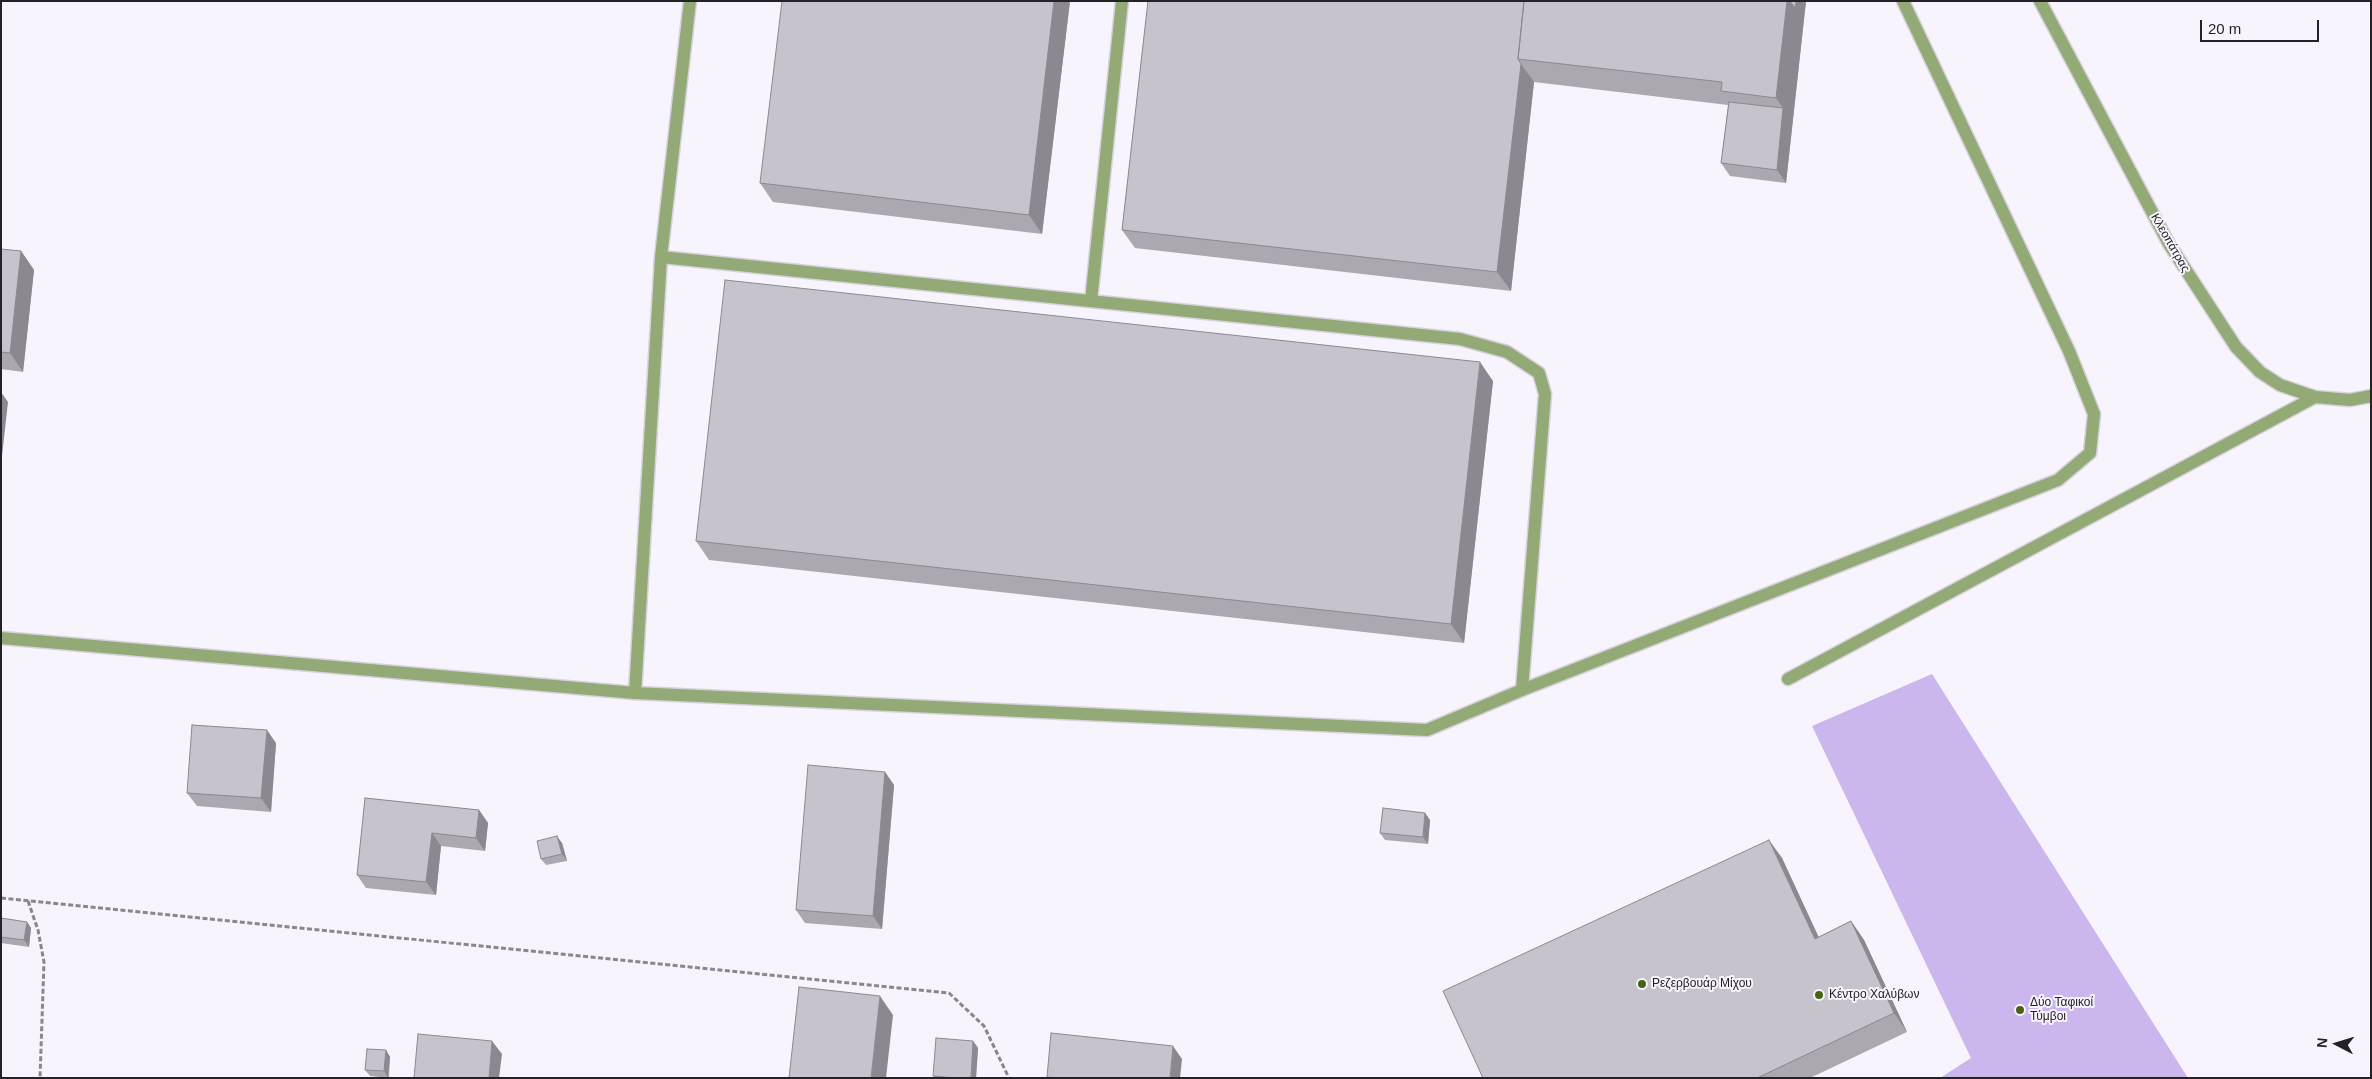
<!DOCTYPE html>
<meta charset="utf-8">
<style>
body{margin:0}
#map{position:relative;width:2372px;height:1079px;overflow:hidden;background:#f8f4fe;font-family:Arial,sans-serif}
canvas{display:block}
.frame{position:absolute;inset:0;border:2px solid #242226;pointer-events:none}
.north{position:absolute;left:2312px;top:1019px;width:50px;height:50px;-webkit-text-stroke:4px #f8f4fe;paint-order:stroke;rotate:275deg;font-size:14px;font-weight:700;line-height:20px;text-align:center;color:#242226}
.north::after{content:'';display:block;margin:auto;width:18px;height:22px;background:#242226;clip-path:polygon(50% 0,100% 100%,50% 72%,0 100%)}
.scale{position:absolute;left:2200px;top:20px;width:119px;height:22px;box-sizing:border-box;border:2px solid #242226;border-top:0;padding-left:6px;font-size:15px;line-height:18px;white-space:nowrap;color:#242226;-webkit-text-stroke:4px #f8f4fe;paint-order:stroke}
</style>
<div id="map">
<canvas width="2372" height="1079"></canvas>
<div class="frame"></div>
<div class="north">N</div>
<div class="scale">20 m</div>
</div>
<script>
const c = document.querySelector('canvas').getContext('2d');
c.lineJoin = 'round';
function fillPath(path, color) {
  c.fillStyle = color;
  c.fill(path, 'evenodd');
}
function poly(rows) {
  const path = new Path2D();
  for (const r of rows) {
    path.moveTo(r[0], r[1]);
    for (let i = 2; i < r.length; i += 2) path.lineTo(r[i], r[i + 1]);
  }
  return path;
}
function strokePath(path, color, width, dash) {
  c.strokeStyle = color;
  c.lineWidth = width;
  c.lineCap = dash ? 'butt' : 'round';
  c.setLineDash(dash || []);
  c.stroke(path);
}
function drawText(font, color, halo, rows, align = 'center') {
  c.font = font + ' Arial,sans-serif';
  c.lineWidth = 4;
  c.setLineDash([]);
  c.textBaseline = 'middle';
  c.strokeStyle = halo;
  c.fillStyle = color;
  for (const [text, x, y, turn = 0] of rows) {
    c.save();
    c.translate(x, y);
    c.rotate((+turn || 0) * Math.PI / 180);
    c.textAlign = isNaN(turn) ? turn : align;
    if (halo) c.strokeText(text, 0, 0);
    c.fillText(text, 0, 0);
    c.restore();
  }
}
const green = poly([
 [1932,674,2188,1078,1940,1078,1971,1058,1812,726]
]);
const path = poly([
 [1,898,949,993,984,1026,1009,1078],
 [28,901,38,930,44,962,40,1078]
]);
const service = poly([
 [690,1,661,257,635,693,1427,730,1522,690],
 [661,257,1460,339,1507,352,1539,373,1545,394,1522,690,2058,480,2090,453,2094,414,2069,351,1903,1],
 [1091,301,1122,1]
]);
const minor = poly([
 [1,638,635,693],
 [1788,679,2315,397]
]);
const tertiary = poly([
 [2040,1,2169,244,2236,347,2260,372,2280,385,2315,397,2350,400,2371,396]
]);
const wall = poly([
 [1070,1,1042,234,773,202,760,183],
 [1148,1,1806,1,1786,183,1730,176,1721,163,1728,105,1534,82,1511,291,1135,248,1122,230],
 [1,249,21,251,34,270,23,372,1,369],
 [1493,381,1464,643,709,560,696,541],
 [276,743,271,812,197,806,187,793],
 [885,772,894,785,882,929,805,923,796,910],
 [365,798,479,810,488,823,485,851,441,846,436,895,366,888,357,875],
 [1425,813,1430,820,1428,844,1385,840,1380,833],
 [562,843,567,861,546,865,541,859],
 [1782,858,1818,937,1851,921,1864,940,1907,1032,1810,1078,1483,1078],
 [1,918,27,922,31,928,29,947,1,943],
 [973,1041,978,1048,976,1078,934,1078,933,1076],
 [386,1050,390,1057,389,1078,370,1076,365,1070]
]);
const shadedWall = poly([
 [1054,1,1070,1,1042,234,1029,215],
 [1787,1,1806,1,1786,183,1777,170,1783,108,1776,98],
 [1521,64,1534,82,1511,291,1497,272],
 [21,251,34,270,23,372,10,353],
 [1480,362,1493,381,1464,643,1451,624],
 [1,392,8,402,1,465],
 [267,730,276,743,271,812,261,798],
 [885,772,894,785,882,929,873,916],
 [479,810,488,823,485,851,476,838],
 [1425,813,1430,820,1428,844,1423,837],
 [432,833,441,846,436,895,426,882],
 [557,836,562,843,567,861,562,854],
 [1769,840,1782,858,1828,957,1815,939],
 [1851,921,1864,940,1907,1032,1894,1013],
 [27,922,31,928,29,947,24,940],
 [880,996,893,1015,886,1078,871,1078],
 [492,1041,502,1054,499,1078,489,1078],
 [973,1041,978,1048,976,1078,971,1078],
 [1173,1046,1182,1059,1180,1078,1170,1078],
 [386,1050,390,1057,388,1078,384,1071]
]);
const building = poly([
 [782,1,1054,1,1029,215,760,183,782,1],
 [1148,1,1524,1,1518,59,1521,64,1497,272,1122,230,1148,1],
 [1524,1,1787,1,1776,98,1721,91,1722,82,1518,59,1524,1],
 [1790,1,1796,1,1795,8,1790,1],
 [1729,102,1783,108,1777,170,1721,163,1729,102],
 [1,249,21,251,10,353,1,352,1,249],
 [725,280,1480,362,1451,624,696,541,725,280],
 [192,725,267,730,261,798,187,793,192,725],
 [808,765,885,772,873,916,796,910,808,765],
 [365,798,479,810,476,838,432,833,426,882,357,875,365,798],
 [1383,808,1425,813,1423,837,1380,833,1383,808],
 [557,836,562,854,541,859,537,841,557,836],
 [1769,840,1815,939,1851,921,1894,1013,1757,1078,1483,1078,1443,991,1769,840],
 [1,918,27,922,24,940,1,937,1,918],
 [799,987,880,996,871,1078,789,1078,799,987],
 [1051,1033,1173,1046,1170,1078,1057,1078,1047,1077,1051,1033],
 [418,1034,492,1041,489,1078,414,1078,418,1034],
 [936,1038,973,1041,971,1078,955,1078,933,1076,936,1038],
 [367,1049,386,1050,384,1071,365,1070,367,1049]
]);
const markers = [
 [1642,984,5,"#476314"],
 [1819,995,5,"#476314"],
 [2020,1010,5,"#476314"]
];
const streetNames = [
 ["Κλεοπάτρας",2170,243,60]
];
const poiNames = [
 ["Ρεζερβουάρ Μίχου",1652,984],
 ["Κέντρο Χαλύβων",1829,995],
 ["Δύο Ταφικοί",2030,1003],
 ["Τύμβοι",2030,1017]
];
fillPath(green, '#ccb6ee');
strokePath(service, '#d6d2db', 15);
strokePath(minor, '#d6d2db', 15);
strokePath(tertiary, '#d6d2db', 15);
strokePath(path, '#89868d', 3, [5, 2.5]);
strokePath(service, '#93aa76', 12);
strokePath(minor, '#93aa76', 12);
strokePath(tertiary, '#93aa76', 12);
fillPath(wall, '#aba8b0');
fillPath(shadedWall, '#8b8890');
fillPath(building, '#c7c3cd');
strokePath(building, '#8b8890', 1);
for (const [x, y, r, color] of markers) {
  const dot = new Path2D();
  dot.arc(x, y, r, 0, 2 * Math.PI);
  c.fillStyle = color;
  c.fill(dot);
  strokePath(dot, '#f8f4fe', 2);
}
drawText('12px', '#242226', '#f8f4fe', streetNames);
drawText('12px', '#242226', '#f8f4fe', poiNames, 'left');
</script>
